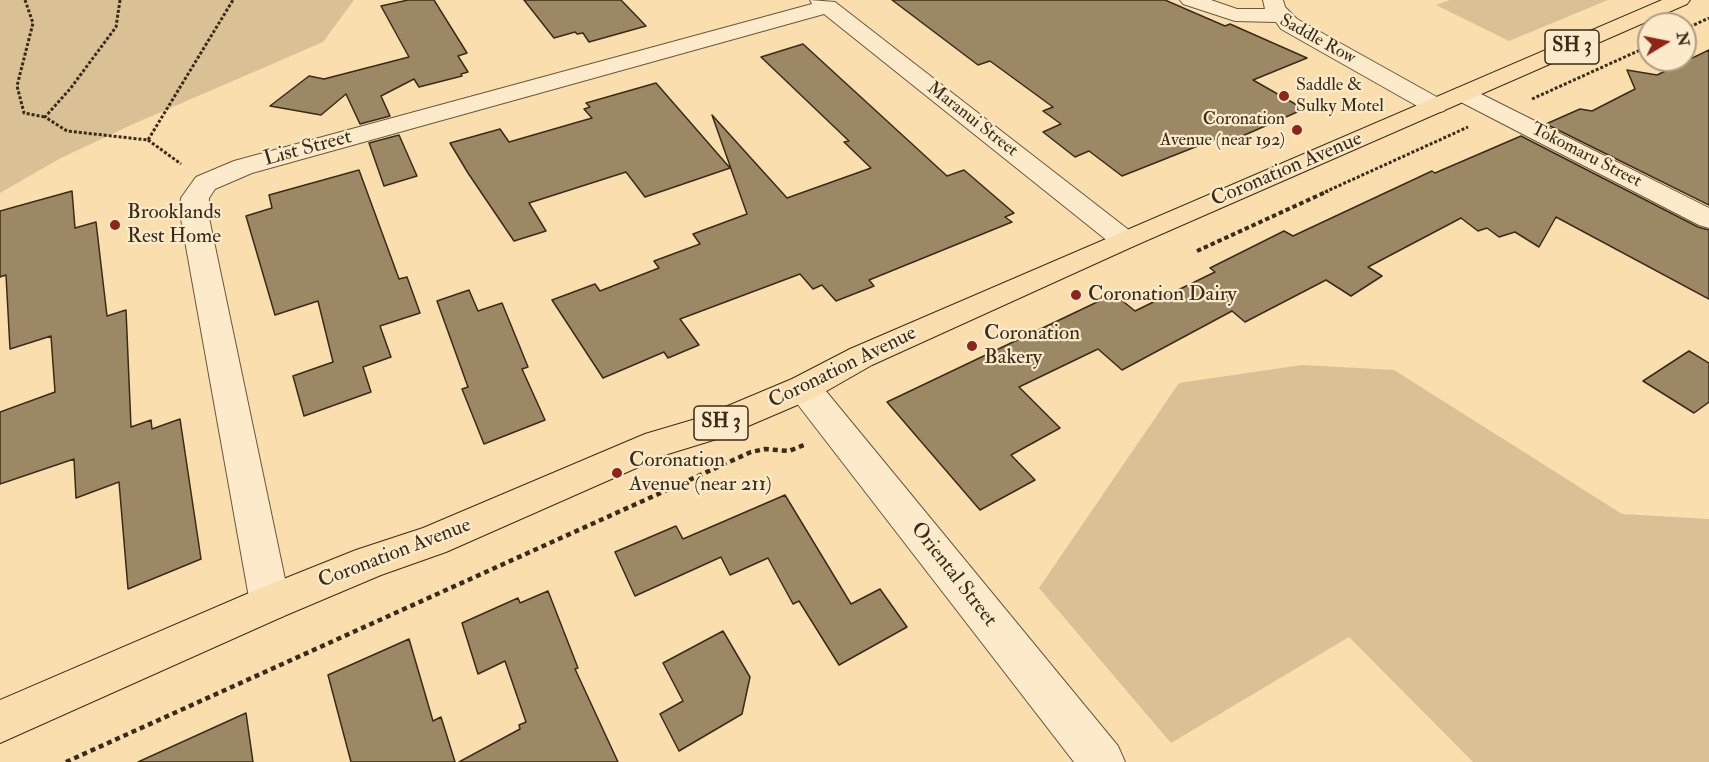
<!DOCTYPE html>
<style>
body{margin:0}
#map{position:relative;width:1709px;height:762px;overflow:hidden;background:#fadeae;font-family:"IM FELL Double Pica",serif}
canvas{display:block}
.north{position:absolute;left:1637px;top:12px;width:60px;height:60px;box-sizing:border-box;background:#fceaca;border:2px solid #ae9e83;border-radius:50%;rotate:80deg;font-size:16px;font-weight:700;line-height:24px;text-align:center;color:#392b19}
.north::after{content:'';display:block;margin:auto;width:21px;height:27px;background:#8f2418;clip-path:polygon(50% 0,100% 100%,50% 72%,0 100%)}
</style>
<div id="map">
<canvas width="1709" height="762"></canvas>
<div class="north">N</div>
</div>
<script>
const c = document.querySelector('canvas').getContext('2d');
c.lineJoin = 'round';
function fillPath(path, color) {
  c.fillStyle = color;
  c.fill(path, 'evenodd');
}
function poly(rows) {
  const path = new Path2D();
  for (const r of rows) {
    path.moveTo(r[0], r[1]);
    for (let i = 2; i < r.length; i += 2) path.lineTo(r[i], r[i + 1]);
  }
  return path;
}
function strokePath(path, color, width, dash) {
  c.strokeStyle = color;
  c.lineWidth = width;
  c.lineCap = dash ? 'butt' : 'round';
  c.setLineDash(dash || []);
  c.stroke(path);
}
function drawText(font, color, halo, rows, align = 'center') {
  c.font = font + ' "IM FELL Double Pica",serif';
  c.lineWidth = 4.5;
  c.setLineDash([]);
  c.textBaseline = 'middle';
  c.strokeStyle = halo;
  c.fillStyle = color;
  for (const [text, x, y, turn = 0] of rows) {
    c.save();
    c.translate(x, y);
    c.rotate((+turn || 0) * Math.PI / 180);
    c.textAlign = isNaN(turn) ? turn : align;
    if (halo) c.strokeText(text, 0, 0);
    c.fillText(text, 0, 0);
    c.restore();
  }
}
const green = poly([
 [0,0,354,0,323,42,131,125,59,159,0,193],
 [1450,0,1608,0,1509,41,1436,5],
 [1302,365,1394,370,1622,514,1709,519,1709,762,1473,762,1349,637,1171,743,1039,588,1179,383]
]);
const building = poly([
 [408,0,434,0,467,53,458,56,468,72,461,74,462,76,419,87,414,79,381,96,390,116,360,124,346,94,321,115,270,106,309,76,324,79,409,57,381,6,408,0],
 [524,0,621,0,646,26,589,42,583,33,577,34,575,32,554,38,524,0],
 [892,0,1165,0,1225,26,1230,24,1307,58,1253,80,1304,109,1231,141,1223,136,1122,176,1089,151,1075,157,1043,132,1061,124,1043,111,1053,107,990,61,978,65,892,0],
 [803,44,947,176,964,170,1014,213,1005,217,1012,222,869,280,874,286,836,301,822,285,813,289,800,274,680,319,699,345,668,358,664,352,603,378,552,300,595,284,600,291,659,268,654,261,700,244,693,234,747,214,712,115,787,198,871,168,844,142,849,141,761,57,803,44],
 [1709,50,1709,205,1546,124,1580,109,1592,111,1635,89,1627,70,1657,75,1709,50],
 [656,83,730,168,645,197,626,172,529,203,546,231,514,241,468,173,450,143,500,129,509,142,592,118,584,109,590,107,586,103,656,83],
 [399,135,417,176,384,186,369,143,399,135],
 [1521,136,1698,227,1709,230,1709,299,1556,217,1539,247,1515,232,1499,237,1487,228,1478,231,1461,218,1368,267,1382,276,1351,296,1326,280,1245,322,1232,311,1122,370,1098,349,1019,387,1060,428,1011,455,1035,480,980,510,887,402,1114,294,1135,311,1215,272,1210,268,1284,231,1293,236,1432,171,1435,173,1521,136],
 [359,170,399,279,407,277,420,313,380,326,391,357,363,367,371,392,304,416,293,376,333,362,318,301,275,315,246,216,272,208,269,195,359,170],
 [72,191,75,228,96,222,107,316,126,310,131,427,151,420,152,429,180,419,201,559,128,589,119,482,76,498,74,459,0,484,0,412,55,392,51,336,10,349,6,275,0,277,0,211,72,191],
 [469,290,478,311,502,303,528,367,522,369,545,420,484,444,462,389,468,387,437,301,469,290],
 [1689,351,1709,363,1709,402,1694,413,1643,381,1689,351],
 [785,495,851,604,880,589,907,627,839,665,799,601,793,604,768,558,730,575,721,557,635,596,615,552,676,526,683,539,785,495],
 [548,591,578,668,575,669,618,762,459,762,520,729,519,725,526,722,505,661,478,674,462,623,518,598,520,603,548,591],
 [723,631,750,677,742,714,679,751,660,714,683,701,663,663,723,631],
 [409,639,433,721,441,717,455,762,351,762,328,675,409,639],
 [246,713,253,762,138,762,246,713]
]);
const pathFar2 = poly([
 [25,0,33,23,17,86,24,113,45,117],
 [120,0,116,27,70,89,45,117,67,131,148,140,233,0],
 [1685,29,1709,18],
 [1532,99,1649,46],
 [148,140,181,164],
 [1325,192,1468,127]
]);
const pathFar1 = poly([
 [1197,251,1328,191]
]);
const path = poly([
 [66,762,751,452,765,449,789,451,804,445]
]);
const minor = poly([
 [810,0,835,2,1134,234,1138,240,1134,246,1124,249,1114,246,824,14,252,173,215,189,209,198,208,213,290,603,284,616,270,621,256,616,250,603,180,213,181,198,196,177,234,161,812,4,810,0],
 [1180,0,1211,0,1237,9,1265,9,1263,0,1283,0,1285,7,1297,19,1444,101,1447,106,1444,111,1435,113,1426,111,1281,29,1276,22,1235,21,1183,4,1180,0],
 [1463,87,1471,89,1709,208,1709,228,1699,225,1455,99,1451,94,1455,89,1463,87],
 [804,376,816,379,1118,746,1125,762,1074,762,792,397,787,388,792,379,804,376]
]);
const highway = poly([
 [1662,0,1690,0,1687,4,1134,246,872,365,816,397,720,438,668,454,446,552,381,575,284,616,0,743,0,700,256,590,356,550,423,528,645,434,699,418,792,379,850,349,1662,0]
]);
const markers = [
 [1284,96,6,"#8f2418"],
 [1297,130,6,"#8f2418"],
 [115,225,6,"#8f2418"],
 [1076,295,6,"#8f2418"],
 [972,346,6,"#8f2418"],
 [617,473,6,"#8f2418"]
];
const farStreetnames = [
 ["Saddle Row",1317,40,29],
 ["Maranui Street",972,120,38],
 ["Tokomaru Street",1586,156,27]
];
const farPoinames = [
 ["Saddle &",1296,86],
 ["Sulky Motel",1296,107],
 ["Coronation",1285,120,"right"],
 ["Avenue (near 192)",1285,141,"right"]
];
const shields = [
 [1572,47,54],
 [721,423,54]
];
const shieldNames = [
 ["SH 3",1572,47],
 ["SH 3",721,423]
];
const streetNames = [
 ["List Street",308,149,-15],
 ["Coronation Avenue",1287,170,-23],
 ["Coronation Avenue",843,368,-26],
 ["Coronation Avenue",395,554,-21],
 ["Oriental Street",953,575,52]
];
const poiNames = [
 ["Brooklands",127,213],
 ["Rest Home",127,237],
 ["Coronation Dairy",1088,295],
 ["Coronation",984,334],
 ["Bakery",984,358],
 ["Coronation",629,461],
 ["Avenue (near 211)",629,485]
];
fillPath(green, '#d9c095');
fillPath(building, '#9d8866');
strokePath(building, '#392b19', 1.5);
strokePath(minor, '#69583e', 2);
strokePath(highway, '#392b19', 2);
strokePath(pathFar2, '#392b19', 3, [3, 2]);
strokePath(pathFar1, '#392b19', 4, [4.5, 3]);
strokePath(path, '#392b19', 4.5, [5, 4]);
fillPath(minor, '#fceaca');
fillPath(highway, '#fadeae');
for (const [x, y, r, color] of markers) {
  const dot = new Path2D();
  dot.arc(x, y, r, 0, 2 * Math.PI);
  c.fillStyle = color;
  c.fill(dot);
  strokePath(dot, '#fceaca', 2);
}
drawText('18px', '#392b19', '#fceaca', farStreetnames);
drawText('18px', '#392b19', '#fceaca', farPoinames, 'left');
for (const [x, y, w] of shields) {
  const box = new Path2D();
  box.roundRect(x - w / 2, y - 17, w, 34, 4.5);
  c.fillStyle = '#fceaca';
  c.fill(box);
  strokePath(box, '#392b19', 1.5);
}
drawText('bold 20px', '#392b19', null, shieldNames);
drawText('21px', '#392b19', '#fceaca', streetNames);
drawText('21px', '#392b19', '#fceaca', poiNames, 'left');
</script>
